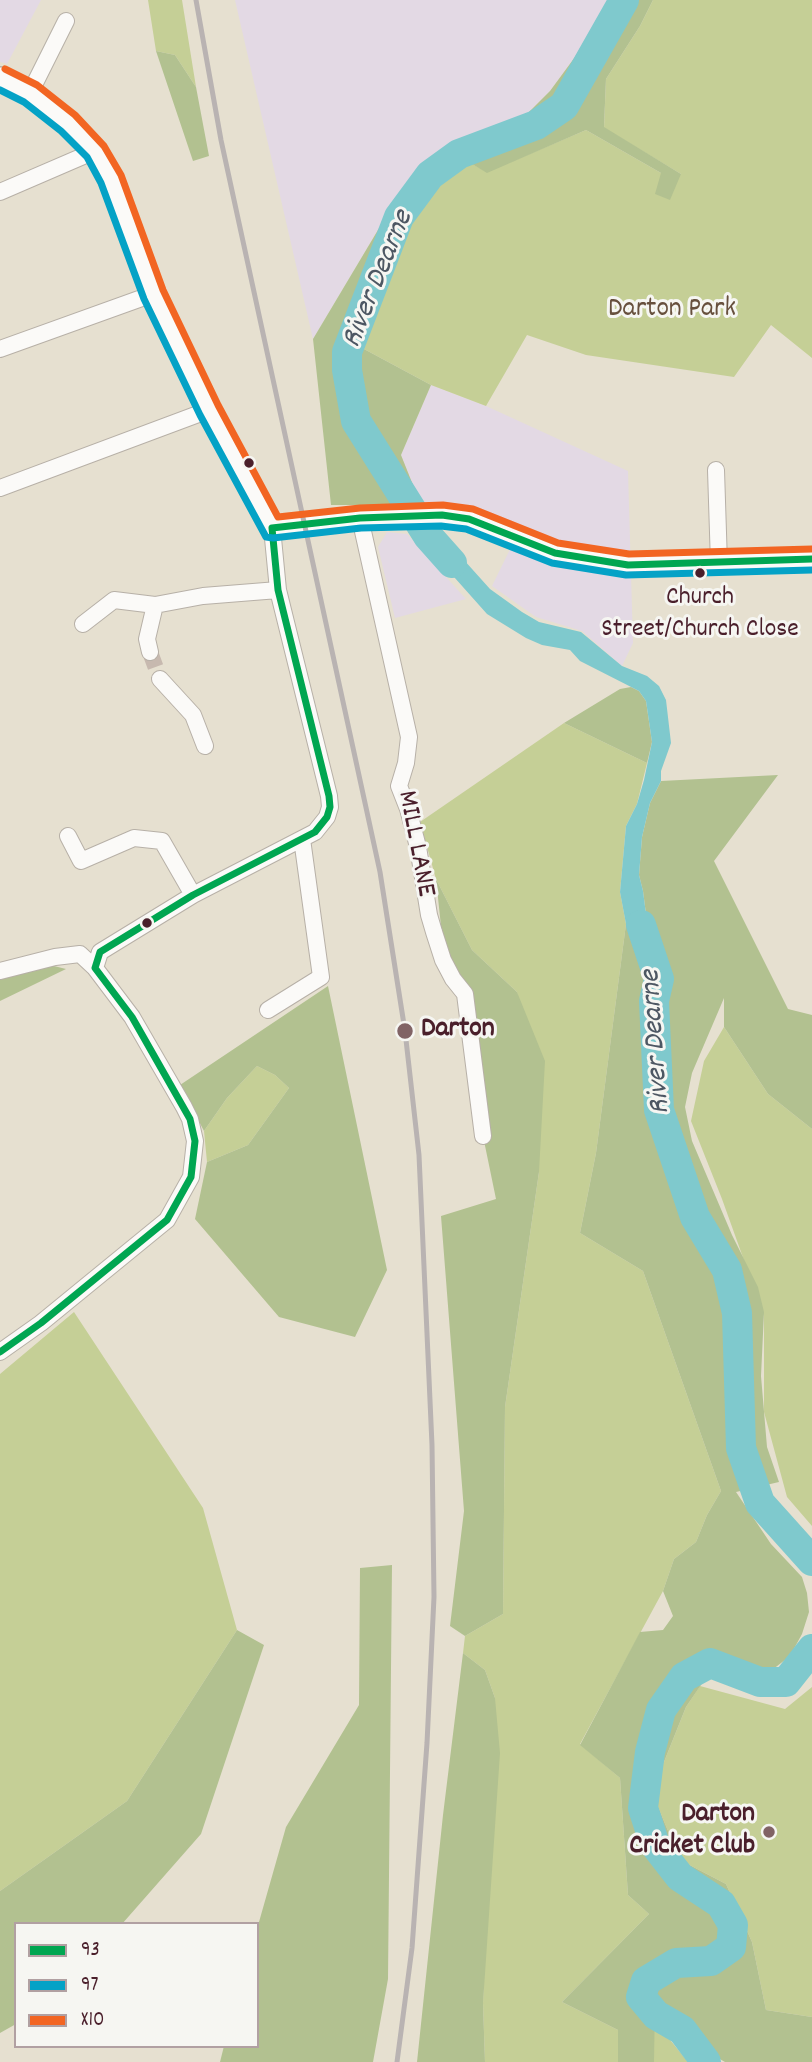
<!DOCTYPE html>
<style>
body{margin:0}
#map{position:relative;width:812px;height:2062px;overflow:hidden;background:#e6e0d0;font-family:Dekko,sans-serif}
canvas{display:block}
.legend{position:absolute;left:14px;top:1922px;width:245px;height:126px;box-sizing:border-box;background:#f6f6f2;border:2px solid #b1a0a2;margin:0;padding:9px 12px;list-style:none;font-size:21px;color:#4a1f2b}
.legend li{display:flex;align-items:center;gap:14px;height:35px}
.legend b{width:35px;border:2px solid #b1a0a2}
</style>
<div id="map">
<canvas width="812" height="2062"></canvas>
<ul class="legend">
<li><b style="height:9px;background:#00a651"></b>93</li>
<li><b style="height:9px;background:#04a2c6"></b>97</li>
<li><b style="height:9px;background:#f26522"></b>X10</li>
</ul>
</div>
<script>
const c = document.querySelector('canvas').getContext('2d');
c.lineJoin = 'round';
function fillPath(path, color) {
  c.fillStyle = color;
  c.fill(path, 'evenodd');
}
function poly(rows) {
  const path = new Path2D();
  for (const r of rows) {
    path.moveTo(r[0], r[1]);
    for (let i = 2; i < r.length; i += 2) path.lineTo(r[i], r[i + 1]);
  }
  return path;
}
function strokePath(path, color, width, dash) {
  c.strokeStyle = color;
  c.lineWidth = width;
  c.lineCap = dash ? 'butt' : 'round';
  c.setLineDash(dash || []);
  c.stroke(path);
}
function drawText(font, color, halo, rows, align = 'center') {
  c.font = font + ' Dekko,sans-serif';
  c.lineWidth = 6;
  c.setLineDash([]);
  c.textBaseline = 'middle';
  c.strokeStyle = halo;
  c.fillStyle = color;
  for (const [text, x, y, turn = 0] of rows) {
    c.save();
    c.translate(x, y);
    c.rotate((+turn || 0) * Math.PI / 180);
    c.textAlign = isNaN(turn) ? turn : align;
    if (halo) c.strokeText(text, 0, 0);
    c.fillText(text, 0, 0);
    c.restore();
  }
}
const built = poly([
 [0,0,41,0,7,64,0,62],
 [235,0,608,0,575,57,550,91,520,121,442,156,403,188,313,339],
 [431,385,486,406,628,471,633,643,622,666,582,631,536,617,492,586,517,535,421,505,401,455],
 [387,532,407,534,466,599,395,618,378,547]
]);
const green = poly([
 [148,0,182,0,196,87,175,55,156,51],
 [653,0,812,0,812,358,771,325,734,377,586,355,527,335,486,406,431,385,364,349,405,223,436,183,472,164,487,172,586,130,661,173,681,174,604,128,606,79,640,26],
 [564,723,647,763,637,804,626,826,620,892,626,924,596,1153,580,1233,643,1271,721,1491,707,1515,696,1542,674,1559,663,1591,580,1744,620,1778,628,1895,649,1914,562,2002,618,2030,618,2062,485,2062,483,2003,495,1698,485,1670,463,1653,465,1636,503,1614,505,1407,539,1172,517,992,472,950,436,879,420,822],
 [724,1027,768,1094,812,1129,812,1526,787,1497,764,1412,764,1316,722,1199,691,1121,704,1061],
 [257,1066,275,1075,289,1088,248,1145,207,1162,204,1131,227,1098],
 [74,1312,203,1508,237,1630,127,1801,0,1891,0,1374],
 [700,1686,785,1709,812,1687,812,2017,766,2010,752,1942,726,1884,680,1860,652,1792,686,1707],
 [654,2020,688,2062,654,2062]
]);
const forest = poly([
 [608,0,653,0,640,26,606,79,604,127,681,174,670,200,655,194,661,173,586,130,487,173,472,164,436,183,405,223,364,349,431,385,401,455,421,505,331,505,313,339,403,188,442,156,520,121,550,91,575,57],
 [156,51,175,55,196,87,209,156,193,161],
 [631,687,639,691,646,701,652,742,647,763,564,723,620,689],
 [778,775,714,861,788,1009,812,1015,812,1129,768,1094,724,1027,724,998,692,1073,685,1107,692,1141,732,1235,758,1287,764,1312,761,1376,767,1447,779,1482,736,1492,771,1544,802,1577,807,1593,809,1612,802,1634,790,1656,772,1670,751,1667,722,1654,686,1707,652,1792,680,1860,726,1884,752,1942,766,2010,812,2017,812,2062,725,2062,711,2054,701,2036,664,2015,655,2003,654,2062,618,2062,618,2030,562,2002,649,1914,628,1895,620,1778,580,1745,640,1632,663,1630,673,1616,663,1591,674,1559,696,1542,707,1515,721,1491,643,1271,580,1233,596,1153,626,924,637,949,657,962,649,937,643,891,639,875,642,837,650,803,661,781],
 [436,879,472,950,517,992,545,1061,539,1172,505,1407,503,1614,465,1636,450,1626,464,1511,441,1216,496,1199,483,1136,465,994,443,945],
 [46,964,66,969,0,1001,0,976],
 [328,986,387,1270,355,1337,279,1317,195,1219,207,1162,248,1145,289,1088,275,1075,257,1066,227,1098,204,1131,180,1085],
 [392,1565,388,1979,373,2062,220,2062,224,2046,257,2046,257,1929,286,1827,359,1705,360,1568],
 [237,1630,264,1645,201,1834,122,1924,16,1924,16,2024,0,2033,0,1891,127,1801],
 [463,1653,485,1670,495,1698,500,1753,483,2003,485,2062,417,2062,443,1815]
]);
const water = poly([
 [408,532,443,534,446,540,490,589,522,612,539,622,581,632,622,666,647,676,659,686,666,700,671,743,661,771,661,781,650,803,642,837,639,875,643,891,649,937,657,962,648,969,626,924,620,892,626,826,637,804,644,780,652,742,646,701,639,691,580,661,570,650,542,645,526,638,487,614,422,541]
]);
const river = poly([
 [452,563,428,536,356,421,347,370,347,352,399,217,430,175,459,154,536,125,564,106,624,0],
 [641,925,659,979,654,1001,659,1110,695,1217,727,1270,737,1313,741,1448,760,1503,812,1561],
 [706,2062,682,2030,656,2015,641,1997,646,1981,676,1963,711,1961,731,1947,733,1925,721,1904,680,1877,655,1845,643,1808,650,1752,661,1710,684,1677,710,1663,760,1682,786,1682,812,1649]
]);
const streetTunnel = poly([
 [150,652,160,679]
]);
const street = poly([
 [30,93,66,21],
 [0,192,95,151],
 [0,349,153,294],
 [716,470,719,564],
 [0,488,209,410],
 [360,518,409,737,406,763,399,786,408,809,418,847,429,915,434,932,443,960,453,979,465,994,483,1136],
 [83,624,114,600,155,605,203,596,278,590],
 [150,652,147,639,155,605],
 [160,679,193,715,205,746],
 [68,836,81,861,134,838,162,841,193,895],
 [95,968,100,952,193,895,315,832,327,817,330,807,329,796,278,590,272,528],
 [0,971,55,957,80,954,95,968,132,1017,184,1107,190,1119,195,1141,191,1177,167,1220,41,1323,0,1352],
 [268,1010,321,977,302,839]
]);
const secondary = poly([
 [0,78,30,93,68,123,95,151,111,179,153,294,209,410,272,528,360,518,442,515,469,519,555,553,628,565,812,559]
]);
const rail = poly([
 [196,0,221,140,380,872,405,1031,419,1155,432,1445,434,1597,427,1743,412,1948,397,2062]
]);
const bus1 = poly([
 [0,1352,41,1323,167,1220,191,1177,195,1141,190,1119,132,1017,95,968,100,952,193,895,315,832,327,817,330,807,329,796,278,590,272,528,360,518,442,515,469,519,555,553,628,565,812,559]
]);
const bus2 = poly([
 [0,90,24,102,61,131,87,157,101,183,144,299,200,415,266,537,273,538,361,528,441,526,466,529,552,563,626,575,812,570]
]);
const bus3 = poly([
 [5,69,37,85,75,115,104,146,121,175,163,290,218,405,278,517,360,508,443,505,473,509,558,543,629,554,812,549]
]);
const markers = [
 [249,463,6,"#4a1f2b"],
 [700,573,6,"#4a1f2b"],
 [147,923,6,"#4a1f2b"],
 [405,1031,9,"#816365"],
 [769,1832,7,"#816365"]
];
const busNames = [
 ["Church",700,599],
 ["Street/Church Close",700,631]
];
const parkNames = [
 ["Darton Park",672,311]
];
const streetNames = [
 ["MILL LANE",414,844,79]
];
const poiNames = [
 ["Darton",421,1031],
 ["Darton",755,1816,"right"],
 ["Cricket Club",755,1848,"right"]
];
const waterNames = [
 ["River Dearne",380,280,-68],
 ["River Dearne",658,1042,-94]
];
fillPath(built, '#e3d9e4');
fillPath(green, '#c5cf96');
fillPath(forest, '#b2c190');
fillPath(water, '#7fc9cd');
strokePath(river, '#7fc9cd', 30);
strokePath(streetTunnel, '#c7b9af', 16, [16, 8]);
strokePath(street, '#b7b0a7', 18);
strokePath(secondary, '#b7b0a7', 24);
strokePath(street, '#fbfaf8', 16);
strokePath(secondary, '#fbfaf8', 21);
strokePath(rail, '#b9b3b2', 5);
strokePath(bus1, '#00a651', 7);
strokePath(bus2, '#04a2c6', 7);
strokePath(bus3, '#f26522', 7);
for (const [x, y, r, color] of markers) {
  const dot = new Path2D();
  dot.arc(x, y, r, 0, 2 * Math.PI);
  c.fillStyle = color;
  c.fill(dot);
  strokePath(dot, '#f6f6f2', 2.5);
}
drawText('26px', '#4a1f2b', '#f6f6f2', busNames);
drawText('28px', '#67503d', '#f6f6f2', parkNames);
drawText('28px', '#4a1f2b', '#f6f6f2', streetNames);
drawText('bold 28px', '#4a1f2b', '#f6f6f2', poiNames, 'left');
drawText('italic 30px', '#4d5763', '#f6f6f2', waterNames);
</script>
